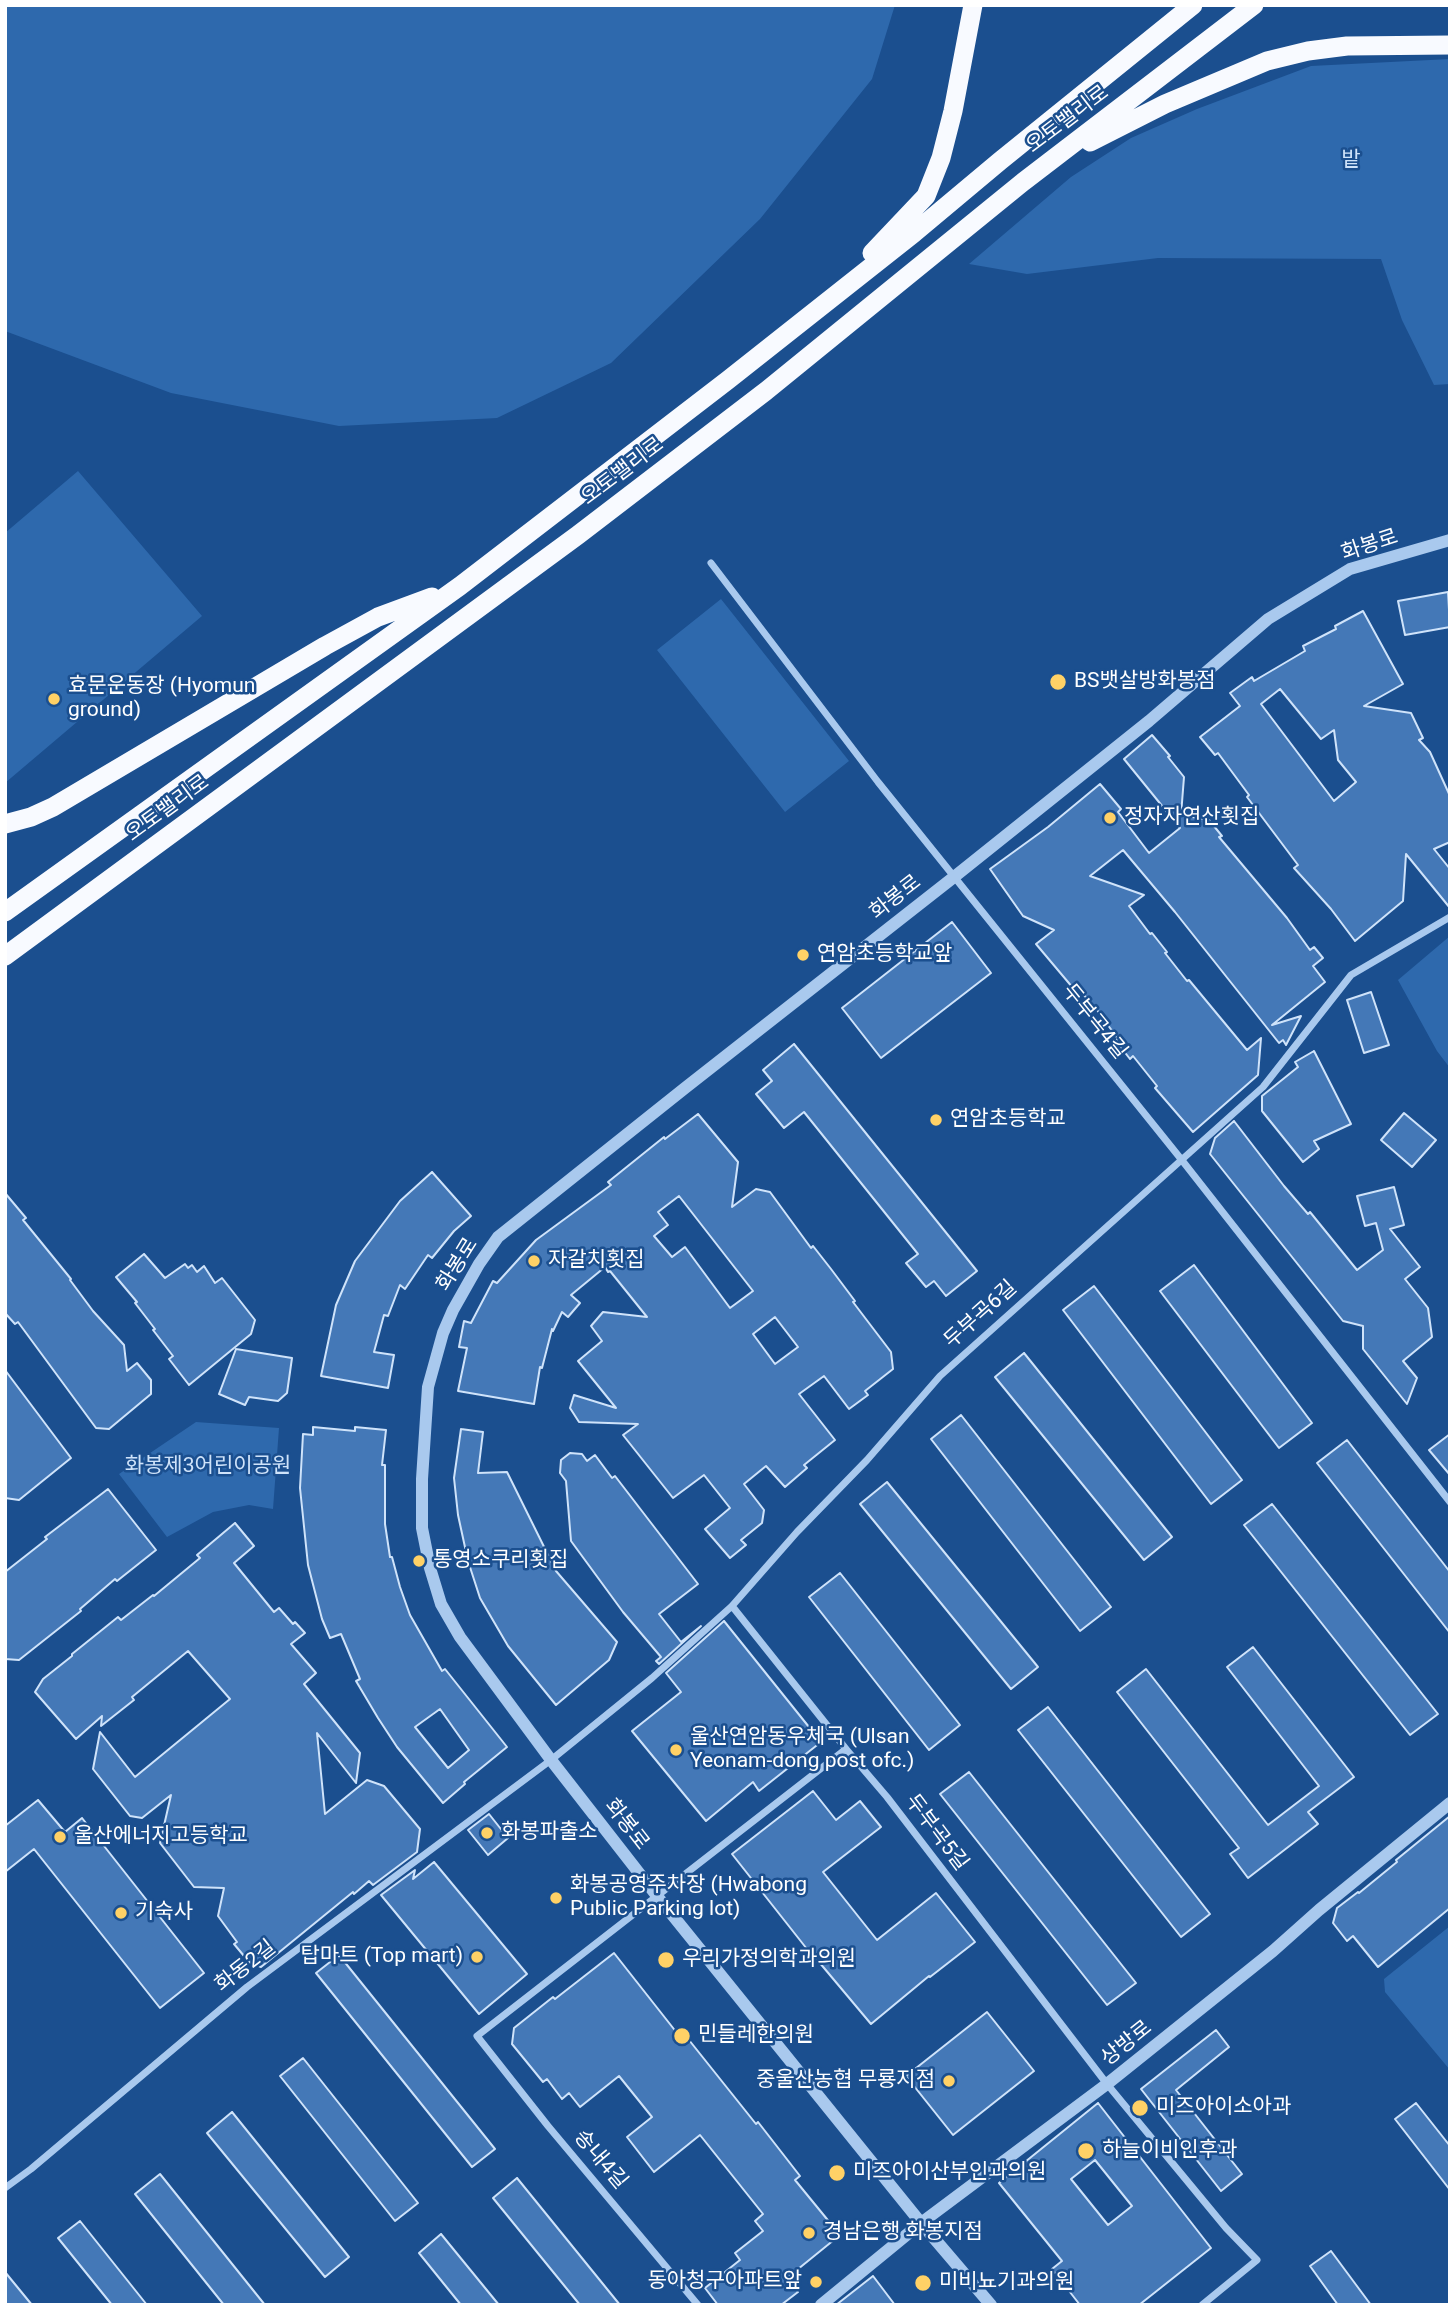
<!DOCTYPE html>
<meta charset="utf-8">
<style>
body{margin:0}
#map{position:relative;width:1455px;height:2310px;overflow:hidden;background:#1b4f8f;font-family:Roboto,sans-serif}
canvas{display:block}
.frame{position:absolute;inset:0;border:7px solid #fff;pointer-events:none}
</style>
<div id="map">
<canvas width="1455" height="2310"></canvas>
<div class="frame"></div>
</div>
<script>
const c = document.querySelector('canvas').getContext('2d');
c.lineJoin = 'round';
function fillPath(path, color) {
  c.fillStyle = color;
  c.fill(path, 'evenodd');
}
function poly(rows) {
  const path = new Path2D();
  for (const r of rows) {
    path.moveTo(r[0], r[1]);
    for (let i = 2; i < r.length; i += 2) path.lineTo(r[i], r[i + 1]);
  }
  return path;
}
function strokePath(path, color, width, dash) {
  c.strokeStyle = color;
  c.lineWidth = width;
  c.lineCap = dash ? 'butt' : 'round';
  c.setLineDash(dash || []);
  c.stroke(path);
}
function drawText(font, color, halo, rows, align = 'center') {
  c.font = font + ' Roboto,"Noto Sans KR",sans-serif';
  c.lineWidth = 5;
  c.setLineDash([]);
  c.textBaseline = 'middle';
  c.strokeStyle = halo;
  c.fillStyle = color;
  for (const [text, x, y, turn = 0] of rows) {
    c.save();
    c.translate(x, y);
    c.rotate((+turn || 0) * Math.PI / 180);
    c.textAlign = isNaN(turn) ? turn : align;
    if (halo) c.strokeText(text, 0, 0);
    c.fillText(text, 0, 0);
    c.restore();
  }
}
const green = poly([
 [5,5,895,5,872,79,760,219,611,363,497,418,339,426,171,393,5,331],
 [1450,59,1450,384,1434,385,1402,320,1381,259,1158,258,1027,274,969,264,1071,177,1131,138,1197,109,1311,66],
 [78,471,202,616,5,783,5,533],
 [721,599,849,761,785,812,657,650],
 [1450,936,1450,1068,1437,1051,1398,980],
 [196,1422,279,1428,273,1509,249,1505,213,1512,167,1537,119,1474],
 [1450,1926,1450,2070,1385,1992,1384,1979]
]);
const building = poly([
 [1448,592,1450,627,1405,635,1398,601,1448,592],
 [1363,611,1403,684,1364,706,1411,713,1423,738,1419,740,1430,752,1450,796,1450,842,1434,849,1450,869,1450,908,1406,854,1403,901,1355,941,1331,909,1294,868,1298,865,1247,797,1249,795,1218,753,1215,755,1200,737,1240,706,1230,693,1252,677,1254,681,1305,651,1303,646,1336,629,1335,626,1363,611],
 [1280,689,1321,739,1334,730,1338,760,1356,782,1334,801,1261,704,1280,689],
 [1152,735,1170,756,1168,757,1184,777,1181,815,1209,820,1222,836,1219,837,1287,918,1310,950,1314,947,1323,958,1313,966,1325,982,1272,1025,1301,1016,1286,1045,1283,1040,1279,1043,1175,912,1123,850,1090,876,1144,895,1129,906,1150,934,1152,933,1167,952,1165,953,1187,981,1189,980,1247,1050,1261,1038,1258,1075,1193,1132,1155,1088,1157,1086,1133,1056,1130,1059,1116,1041,1118,1039,1097,1010,1076,986,1073,988,1036,944,1054,930,1023,916,990,869,1048,827,1100,784,1121,809,1118,812,1149,853,1180,828,1124,759,1152,735],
 [952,922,991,973,881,1058,842,1008,952,922],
 [1371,992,1389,1045,1364,1053,1347,1000,1371,992],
 [794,1044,977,1271,946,1296,934,1281,926,1287,906,1263,918,1254,804,1112,784,1128,756,1094,772,1081,763,1070,794,1044],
 [1314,1051,1351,1124,1314,1141,1319,1149,1303,1162,1262,1111,1262,1096,1298,1067,1295,1062,1314,1051],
 [1404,1113,1436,1140,1412,1167,1381,1140,1404,1113],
 [698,1114,738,1162,732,1207,756,1189,770,1192,811,1248,813,1246,831,1269,855,1301,853,1302,891,1352,893,1369,865,1391,868,1395,849,1409,824,1376,799,1394,835,1440,804,1465,807,1468,785,1487,766,1466,744,1484,764,1510,762,1523,741,1540,746,1545,730,1558,705,1529,730,1508,704,1475,673,1498,623,1435,638,1424,579,1422,570,1408,574,1395,616,1408,578,1361,602,1341,591,1326,603,1312,647,1317,610,1271,608,1272,605,1267,571,1295,580,1303,568,1317,562,1312,553,1331,552,1329,542,1368,540,1367,534,1404,458,1391,467,1348,459,1347,464,1321,471,1323,493,1281,497,1283,536,1240,611,1185,608,1182,664,1137,665,1139,698,1114],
 [679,1196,753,1291,730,1308,685,1247,672,1257,654,1236,668,1225,658,1212,679,1196],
 [775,1317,798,1347,775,1364,753,1334,775,1317],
 [1234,1121,1284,1186,1308,1214,1310,1212,1357,1270,1383,1250,1376,1223,1365,1226,1357,1196,1394,1187,1404,1225,1390,1229,1420,1267,1405,1279,1428,1308,1432,1337,1403,1361,1417,1378,1407,1404,1363,1349,1363,1326,1343,1321,1210,1154,1215,1138,1234,1121],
 [432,1172,471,1216,454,1231,432,1258,428,1255,405,1289,400,1285,388,1316,384,1315,374,1352,394,1355,388,1388,321,1376,336,1305,355,1261,400,1201,432,1172],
 [5,1193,26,1218,23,1220,71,1279,70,1280,93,1311,124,1345,127,1371,137,1363,151,1380,151,1394,109,1429,96,1428,18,1322,15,1324,5,1313,5,1193],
 [144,1254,165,1278,185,1264,188,1268,192,1265,197,1272,204,1266,215,1283,222,1278,255,1320,251,1334,189,1385,169,1359,173,1356,153,1330,155,1329,135,1303,137,1302,116,1277,144,1254],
 [1194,1265,1312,1423,1279,1448,1160,1291,1194,1265],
 [1094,1286,1242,1480,1211,1504,1063,1310,1094,1286],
 [236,1349,292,1358,287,1393,278,1401,249,1397,245,1405,219,1394,236,1349],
 [1024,1353,1172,1537,1144,1560,995,1377,1024,1353],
 [5,1370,71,1458,19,1500,5,1498,5,1370],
 [961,1415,1111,1607,1080,1631,931,1439,961,1415],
 [313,1427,355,1431,355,1427,386,1430,382,1465,385,1465,385,1524,390,1557,392,1557,400,1587,410,1615,442,1671,445,1669,507,1747,464,1782,465,1784,443,1803,397,1747,378,1718,356,1681,360,1679,341,1634,330,1638,322,1619,308,1565,300,1488,303,1434,313,1435,313,1427],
 [440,1709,469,1750,448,1768,415,1727,440,1709],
 [461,1429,483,1432,478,1473,507,1472,556,1571,617,1642,609,1660,556,1705,508,1646,480,1598,468,1561,458,1515,454,1478,461,1429],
 [1450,1434,1450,1475,1429,1450,1450,1434],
 [1347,1440,1450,1572,1450,1633,1317,1463,1347,1440],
 [570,1453,582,1454,587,1461,595,1455,612,1478,615,1476,698,1584,659,1614,681,1642,701,1626,659,1664,656,1661,661,1657,623,1612,571,1541,566,1481,560,1473,561,1460,570,1453],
 [887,1482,1038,1667,1011,1689,860,1504,887,1482],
 [108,1489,156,1550,117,1581,115,1579,80,1609,81,1611,19,1660,5,1659,5,1572,47,1539,45,1537,108,1489],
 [1272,1504,1438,1714,1410,1735,1244,1525,1272,1504],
 [235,1523,254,1546,234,1563,274,1612,279,1608,293,1624,295,1622,305,1633,291,1644,316,1673,304,1684,360,1753,356,1783,317,1733,325,1814,367,1780,384,1786,420,1829,417,1852,373,1885,369,1881,354,1894,353,1892,261,1967,249,1962,234,1944,237,1942,218,1916,224,1888,194,1887,160,1843,171,1795,142,1818,130,1816,93,1769,100,1732,135,1777,230,1699,188,1651,132,1697,134,1700,101,1726,102,1716,76,1739,35,1692,43,1679,72,1656,72,1654,118,1617,121,1620,153,1595,154,1596,200,1558,197,1555,235,1523],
 [840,1573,960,1725,929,1750,809,1597,840,1573],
 [724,1621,821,1742,759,1791,753,1782,706,1821,632,1731,681,1692,666,1673,724,1621],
 [1253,1647,1354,1777,1308,1812,1318,1824,1248,1878,1230,1854,1239,1848,1117,1692,1146,1669,1268,1825,1319,1786,1227,1667,1253,1647],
 [1048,1707,1210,1914,1181,1937,1018,1730,1048,1707],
 [969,1772,1136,1983,1107,2005,940,1794,969,1772],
 [813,1791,836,1820,860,1801,881,1827,823,1872,877,1940,936,1893,975,1942,930,1977,929,1976,871,2024,819,1962,818,1963,732,1854,813,1791],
 [38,1800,65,1832,82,1818,204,1973,160,2008,34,1849,5,1872,5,1826,38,1800],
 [489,1814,508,1838,488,1855,468,1830,489,1814],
 [1450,1816,1450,1908,1378,1967,1353,1936,1347,1941,1333,1923,1337,1908,1358,1892,1359,1893,1397,1862,1396,1860,1450,1816],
 [434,1862,527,1974,479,2014,381,1895,415,1870,413,1879,434,1862],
 [614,1953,677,2033,681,2030,756,2124,758,2122,800,2176,795,2180,840,2235,787,2278,798,2292,781,2305,718,2305,705,2288,740,2260,735,2253,763,2231,755,2221,763,2214,700,2135,654,2172,627,2137,652,2117,619,2076,580,2107,569,2093,562,2099,547,2079,543,2082,512,2044,514,2028,553,1997,555,1999,614,1953],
 [339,1955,495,2149,472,2167,316,1973,339,1955],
 [987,2012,1034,2071,953,2135,906,2076,987,2012],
 [1216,2030,1229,2047,1176,2090,1242,2174,1221,2191,1141,2089,1216,2030],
 [303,2058,418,2203,395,2221,280,2076,303,2058],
 [1098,2103,1211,2248,1139,2305,1080,2305,1052,2269,1062,2261,999,2183,1098,2103],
 [1095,2160,1132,2206,1108,2225,1071,2179,1095,2160],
 [1416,2103,1450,2146,1450,2190,1395,2119,1416,2103],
 [232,2112,349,2257,325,2277,207,2133,232,2112],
 [160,2174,265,2305,224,2305,135,2194,160,2174],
 [517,2178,620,2305,580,2305,493,2198,517,2178],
 [80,2221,147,2305,112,2305,58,2238,80,2221],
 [441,2234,499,2305,461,2305,419,2253,441,2234],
 [1331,2251,1371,2305,1338,2305,1310,2266,1331,2251],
 [5,2272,32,2305,5,2305,5,2272],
 [873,2276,895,2305,836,2305,873,2276]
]);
const minor = poly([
 [711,563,878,782,1181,1159,1450,1502],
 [732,1606,846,1749,887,1797,1107,2084,1226,2228,1257,2260,1202,2305],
 [5,2188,31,2169,247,1987,551,1760,652,1678,732,1606,797,1532,867,1460,940,1376,1263,1087,1351,975,1450,917],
 [698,2305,548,2126,477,2036,846,1749]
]);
const tertiary = poly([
 [821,2305,921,2223,1107,2084,1273,1951,1319,1910,1450,1803],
 [991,2305,921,2223,657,1896,551,1760,460,1637,441,1604,430,1568,422,1528,422,1479,428,1387,443,1333,453,1310,479,1264,498,1237,685,1088,954,877,1149,721,1268,619,1350,569,1450,540]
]);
const trunk = poly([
 [1090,142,1165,104,1267,61,1308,51,1347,46,1450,45],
 [872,253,926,196,941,158,953,111,973,5],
 [5,824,31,817,53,807,325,646,378,617,432,597],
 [5,912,460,586,728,380,914,233,1000,161,1193,5],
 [5,956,578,535,766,391,1023,182,1254,5]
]);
const markers = [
 [1058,682,9,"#ffd166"],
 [54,699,7,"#ffd166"],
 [1110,818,7,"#ffd166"],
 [803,955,7,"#ffd166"],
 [936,1120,7,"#ffd166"],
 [534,1261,7,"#ffd166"],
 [419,1561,7,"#ffd166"],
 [676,1750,7,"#ffd166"],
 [487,1833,7,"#ffd166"],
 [60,1837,7,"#ffd166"],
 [556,1898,7,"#ffd166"],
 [121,1913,7,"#ffd166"],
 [477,1957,7,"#ffd166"],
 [666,1960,9,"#ffd166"],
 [682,2036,9,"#ffd166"],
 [949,2081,7,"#ffd166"],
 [1140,2108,9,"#ffd166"],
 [1086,2151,9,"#ffd166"],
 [837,2173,9,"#ffd166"],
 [809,2233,7,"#ffd166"],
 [816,2282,7,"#ffd166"],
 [923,2283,9,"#ffd166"]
];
const streetNames = [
 ["오토밸리로",1068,120,-37],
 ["오토밸리로",623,472,-37],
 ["화봉로",1370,546,-18],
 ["오토밸리로",168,809,-36],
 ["화봉로",896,898,-38],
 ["두부곡4길",1094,1022,51],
 ["화봉로",458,1265,-58],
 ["두부곡6길",981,1315,-42],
 ["화봉로",626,1825,52],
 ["두부곡5길",936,1833,53],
 ["화동2길",246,1967,-38],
 ["상방로",1127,2044,-39],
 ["송내4길",600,2160,50]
];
const parkNames = [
 ["밭",1351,161],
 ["화봉제3어린이공원",208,1467]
];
const poiNames = [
 ["BS뱃살방화봉점",1074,682],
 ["효문운동장 (Hyomun",68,687],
 ["ground)",68,711],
 ["정자자연산횟집",1124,818],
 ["연암초등학교앞",817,955],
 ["연암초등학교",950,1120],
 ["자갈치횟집",548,1261],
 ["통영소쿠리횟집",433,1561],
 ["울산연암동우체국 (Ulsan",690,1738],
 ["Yeonam-dong post ofc.)",690,1762],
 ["화봉파출소",501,1833],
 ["울산에너지고등학교",74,1837],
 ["화봉공영주차장 (Hwabong",570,1886],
 ["Public Parking lot)",570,1910],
 ["기숙사",135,1913],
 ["탑마트 (Top mart)",463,1957,"right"],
 ["우리가정의학과의원",682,1960],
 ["민들레한의원",698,2036],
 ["중울산농협 무룡지점",935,2081,"right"],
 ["미즈아이소아과",1156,2108],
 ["하늘이비인후과",1102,2151],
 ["미즈아이산부인과의원",853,2173],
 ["경남은행 화봉지점",823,2233],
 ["동아청구아파트앞",802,2282,"right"],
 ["미비뇨기과의원",939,2283]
];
fillPath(green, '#2e69ad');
fillPath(building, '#4478b7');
strokePath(building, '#cfe3fa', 2);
strokePath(minor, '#a9c9ee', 7);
strokePath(tertiary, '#a9c9ee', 12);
strokePath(trunk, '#f8faff', 19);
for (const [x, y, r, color] of markers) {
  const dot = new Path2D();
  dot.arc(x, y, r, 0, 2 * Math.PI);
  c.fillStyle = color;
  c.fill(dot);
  strokePath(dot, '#1b4f8f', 2.5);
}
drawText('21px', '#fff', '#1b4f8f', streetNames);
drawText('21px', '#cfe3fa', '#1b4f8f', parkNames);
drawText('21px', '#fff', '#1b4f8f', poiNames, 'left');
</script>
